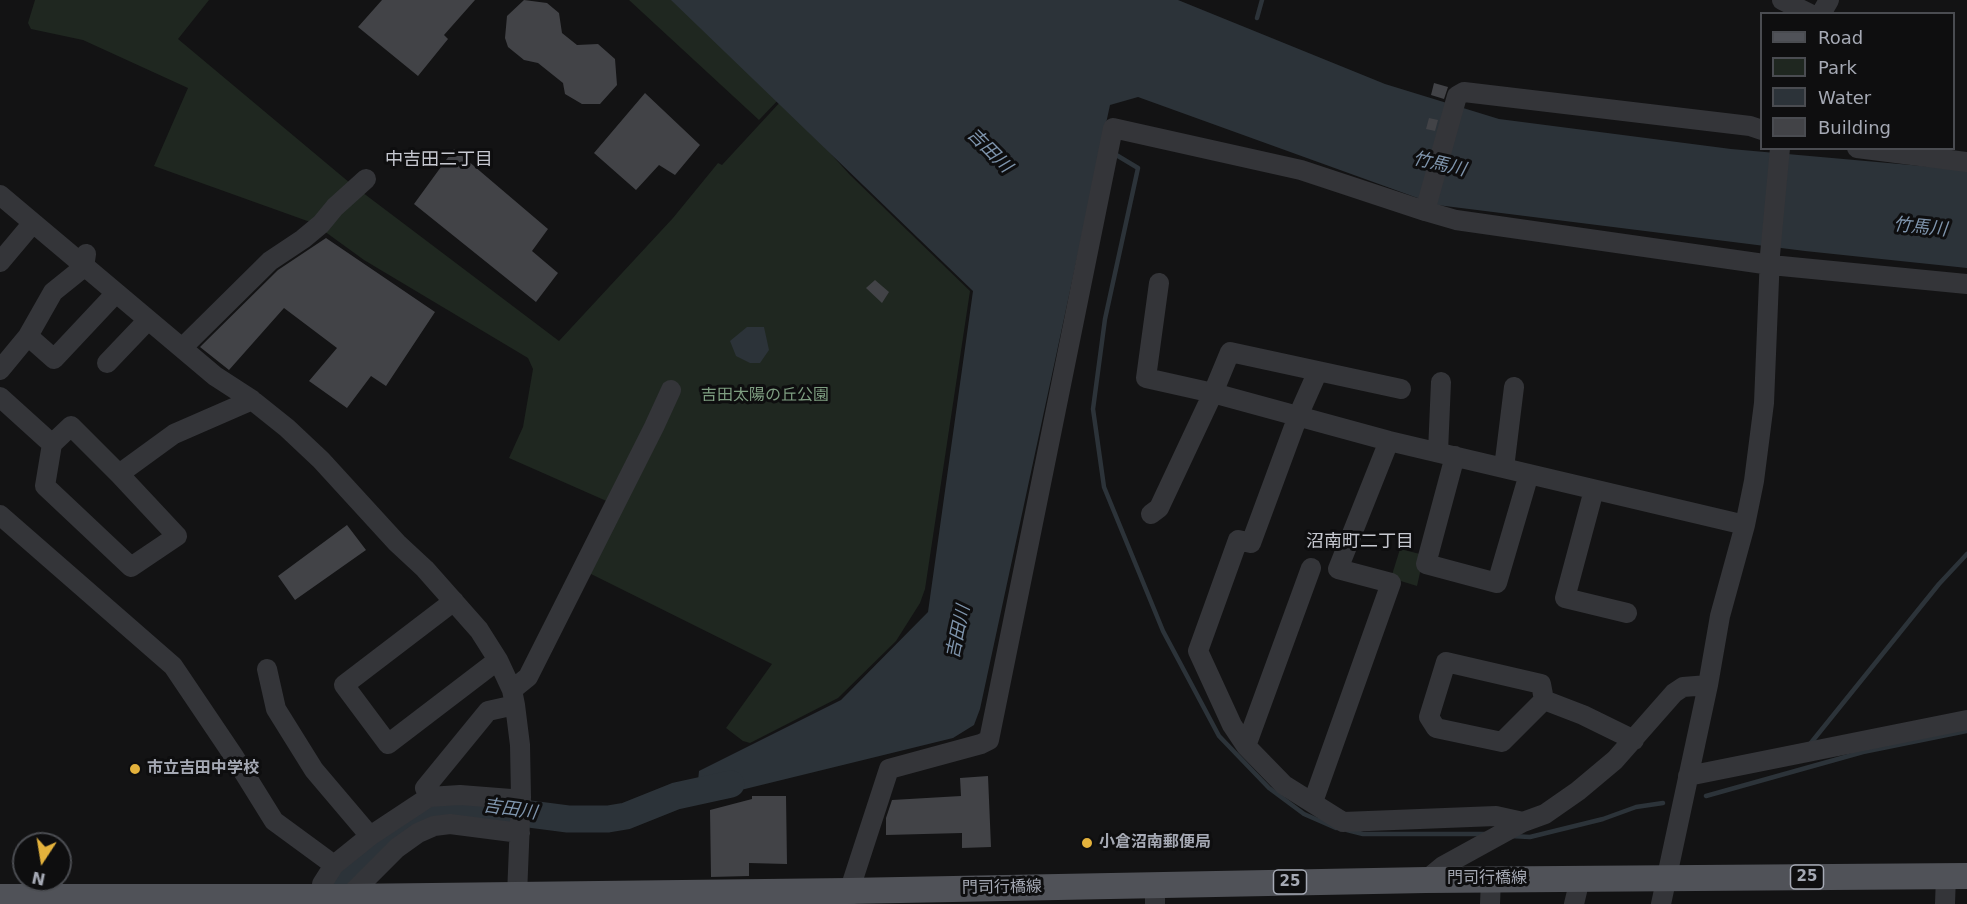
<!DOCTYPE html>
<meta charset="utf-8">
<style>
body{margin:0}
#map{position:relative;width:1967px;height:904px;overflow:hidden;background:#131314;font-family:"DejaVu Sans",sans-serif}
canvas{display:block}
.legend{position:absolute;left:1760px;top:12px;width:195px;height:138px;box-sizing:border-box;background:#0e0e0f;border:2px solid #4a4c51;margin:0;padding:8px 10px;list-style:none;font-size:18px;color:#a5a9b4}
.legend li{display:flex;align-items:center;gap:12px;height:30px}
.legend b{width:30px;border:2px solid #4a4c51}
.north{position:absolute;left:12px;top:832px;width:60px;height:60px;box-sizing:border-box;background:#0e0e0f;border:2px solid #4a4c51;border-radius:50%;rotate:192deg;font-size:16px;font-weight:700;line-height:24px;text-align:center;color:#a5a9b4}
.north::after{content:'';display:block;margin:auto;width:21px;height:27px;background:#e4b23c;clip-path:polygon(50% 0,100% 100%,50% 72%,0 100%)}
</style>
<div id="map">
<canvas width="1967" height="904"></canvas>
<ul class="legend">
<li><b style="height:8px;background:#505258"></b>Road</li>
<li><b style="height:16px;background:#1f2720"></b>Park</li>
<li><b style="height:16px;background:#2c3339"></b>Water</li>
<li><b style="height:16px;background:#424347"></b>Building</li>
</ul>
<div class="north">N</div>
</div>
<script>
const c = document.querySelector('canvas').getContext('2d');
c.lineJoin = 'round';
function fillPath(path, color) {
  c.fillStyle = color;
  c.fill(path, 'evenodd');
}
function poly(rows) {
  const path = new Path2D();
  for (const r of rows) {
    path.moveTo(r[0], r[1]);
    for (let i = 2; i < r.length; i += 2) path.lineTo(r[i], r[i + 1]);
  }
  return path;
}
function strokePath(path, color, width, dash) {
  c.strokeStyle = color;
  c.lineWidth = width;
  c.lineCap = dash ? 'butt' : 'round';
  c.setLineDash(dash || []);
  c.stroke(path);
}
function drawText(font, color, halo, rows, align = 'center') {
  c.font = font + ' "DejaVu Sans","Noto Sans JP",sans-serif';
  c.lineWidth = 6;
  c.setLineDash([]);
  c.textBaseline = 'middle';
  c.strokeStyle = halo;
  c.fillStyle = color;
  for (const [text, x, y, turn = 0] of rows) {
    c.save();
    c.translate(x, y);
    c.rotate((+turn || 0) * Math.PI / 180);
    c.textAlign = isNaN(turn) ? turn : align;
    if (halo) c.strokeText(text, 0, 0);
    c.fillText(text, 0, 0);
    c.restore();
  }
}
const green = poly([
 [35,0,209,0,178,39,350,183,559,341,673,218,718,163,722,165,782,100,850,175,970,291,925,589,920,603,896,641,838,698,750,743,743,741,726,728,772,664,579,568,611,503,509,458,523,427,533,369,528,358,364,260,313,223,154,166,188,88,83,40,31,29,28,23],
 [629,0,673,0,780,98,759,120],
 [1400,549,1424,555,1417,586,1391,578]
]);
const water = poly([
 [671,0,1178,0,1385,84,1499,119,1731,149,1967,170,1967,268,1805,251,1437,205,1138,97,1110,105,980,709,974,725,953,738,696,801,699,771,841,700,928,612,973,291],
 [747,327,764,327,769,350,760,363,750,363,736,356,730,341]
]);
const stream = poly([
 [1257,18,1262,0],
 [1113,153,1138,168,1105,319,1093,409,1104,487,1163,631,1219,736,1269,788,1304,814,1336,828],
 [1810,744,1939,584,1967,554],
 [1706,796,1863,752,1967,731],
 [1347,830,1363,834,1488,834],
 [1511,836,1530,837,1603,819,1636,807,1663,803]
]);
const river = poly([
 [340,886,383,845,419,819,446,806,477,805,514,812,568,819,608,819,626,816,676,796,731,784]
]);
const building = poly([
 [382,0,475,0,444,35,448,39,418,76,358,27],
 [524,0,547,3,559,13,562,33,577,45,598,44,615,59,617,85,600,104,582,104,565,94,563,83,538,63,524,60,508,47,505,38,507,16],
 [1434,83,1448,87,1444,99,1431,95],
 [645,93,700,145,675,175,659,165,636,190,594,153],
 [1429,118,1438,120,1435,131,1426,129],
 [454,149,548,229,532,251,558,273,536,302,414,204],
 [326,238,435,312,386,386,371,376,347,408,309,381,337,348,284,308,229,370,200,347,278,270],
 [875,280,889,292,882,303,866,288],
 [347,525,366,550,295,600,278,576],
 [988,776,991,847,962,848,962,833,886,835,886,818,892,800,961,796,960,778],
 [752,796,786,796,787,864,749,863,749,876,711,877,710,810,752,799]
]);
const minor = poly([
 [1782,0,1810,14],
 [1821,14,1829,0],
 [1857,148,1967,162],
 [0,195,215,376,252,400,287,428,321,460,397,543,425,569,479,630,498,660,512,690,515,705,520,745,521,797,517,895],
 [1425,211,1457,96,1464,92,1750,126,1762,130],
 [0,262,32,224],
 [28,336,54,359,116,293],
 [182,348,270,261,303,239,321,224,335,207,366,179],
 [107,363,148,320],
 [0,370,28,336,53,292,84,267,86,254],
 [1318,371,1298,416,1251,543,1238,540,1198,651,1232,725,1246,746,1284,785,1343,822,1496,816,1523,822],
 [1401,389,1230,352,1213,393,1389,441,1745,525],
 [0,397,52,444],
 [1438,452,1441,382],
 [1455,456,1426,564,1497,583,1529,474],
 [1504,468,1514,387],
 [119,474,71,426,52,444,45,486,131,567,177,536,119,474,174,434,252,400],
 [1594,490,1565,598,1627,613],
 [1151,514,1159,508,1213,393,1146,378,1159,283],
 [0,515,173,666,233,755,274,821,334,865,322,884,325,897],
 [454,601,344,685,388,744,498,660],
 [267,669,276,709,314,770,370,836,334,865],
 [512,690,528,677,654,427,671,390],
 [1544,700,1502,742,1436,728,1429,717,1446,662,1541,684,1544,700,1583,715,1634,740],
 [1246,746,1311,568],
 [1688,776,1967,720],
 [429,797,460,795,511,799,521,797],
 [1313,802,1391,583,1338,569,1389,441],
 [370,836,429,797,425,788,488,711,515,705],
 [1426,880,1443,866,1523,822,1545,814,1578,791,1615,760,1674,693,1683,687,1708,685],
 [1155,885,1155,904],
 [348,897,397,848,418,833,434,826,450,824,520,833],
 [845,904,889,769,981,744,989,740,1113,128,1301,170,1425,211,1456,220,1771,265,1967,284],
 [1490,904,1491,879],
 [1574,904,1580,879],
 [1661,904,1708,685,1720,616,1745,525,1754,481,1764,403,1770,255,1780,148],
 [1945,904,1946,876]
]);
const major = poly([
 [0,897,348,897,848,891,1426,880,1967,876]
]);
const markers = [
 [135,769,6,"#e4b23c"],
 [1087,843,6,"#e4b23c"]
];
const shields = [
 [1807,877,33],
 [1290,882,33]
];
const shieldNames = [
 ["25",1807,877],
 ["25",1290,882]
];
const parkNames = [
 ["吉田太陽の丘公園",765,396]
];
const poiNames = [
 ["市立吉田中学校",147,769],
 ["小倉沼南郵便局",1099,843]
];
const streetNames = [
 ["門司行橋線",1487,879],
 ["門司行橋線",1002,888,-1]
];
const waterNames = [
 ["吉田川",989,151,45],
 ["竹馬川",1439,165,13],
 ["竹馬川",1920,228,6],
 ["吉田川",959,632,-78],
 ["吉田川",510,810,8]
];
const neighbourhoodNames = [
 ["中吉田二丁目",439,160],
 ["沼南町二丁目",1360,542]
];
fillPath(green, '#1f2720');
fillPath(water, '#2c3339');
strokePath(stream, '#2c3339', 4.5);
strokePath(river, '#2c3339', 27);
fillPath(building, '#424347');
strokePath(minor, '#343539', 20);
strokePath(major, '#505258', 26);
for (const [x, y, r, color] of markers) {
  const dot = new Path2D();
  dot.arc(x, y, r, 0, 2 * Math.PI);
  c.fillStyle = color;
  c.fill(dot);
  strokePath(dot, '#0e0e0f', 2);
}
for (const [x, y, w] of shields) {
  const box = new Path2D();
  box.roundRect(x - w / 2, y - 12, w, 24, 4.5);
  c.fillStyle = '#0e0e0f';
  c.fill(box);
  strokePath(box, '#a5a9b4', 1.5);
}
drawText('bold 15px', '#a5a9b4', null, shieldNames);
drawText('16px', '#7e9e81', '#0e0e0f', parkNames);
drawText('bold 16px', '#a5a9b4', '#0e0e0f', poiNames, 'left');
drawText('16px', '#a5a9b4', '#0e0e0f', streetNames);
drawText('italic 18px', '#7f95ad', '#0e0e0f', waterNames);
drawText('18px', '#c6c8d0', '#0e0e0f', neighbourhoodNames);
</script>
